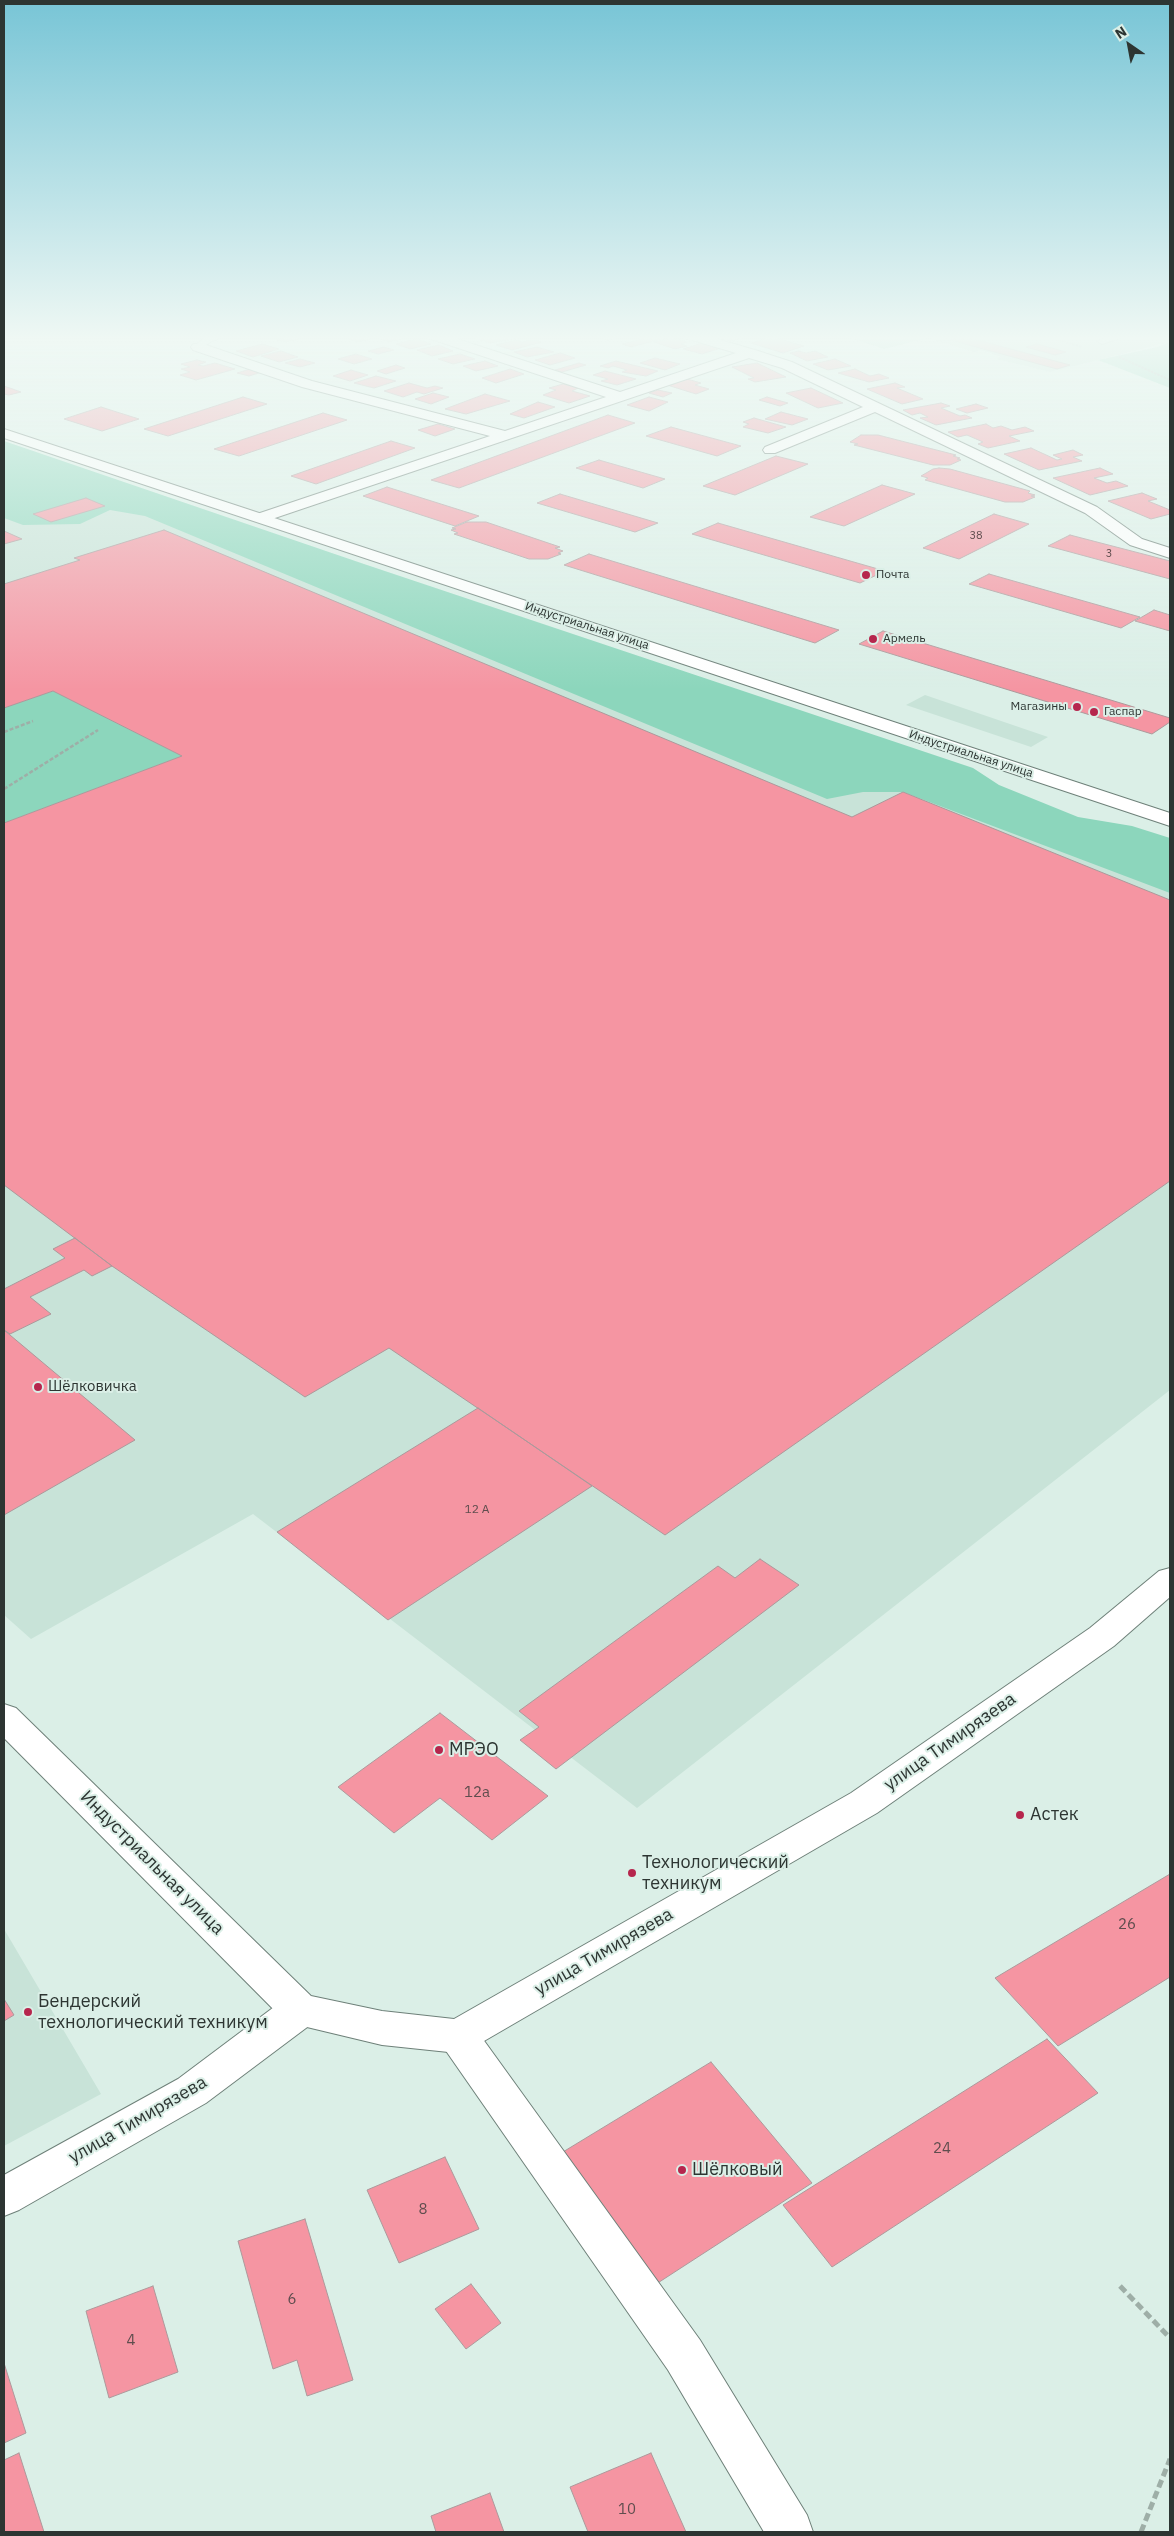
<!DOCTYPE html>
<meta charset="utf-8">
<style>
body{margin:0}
#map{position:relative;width:1174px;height:2536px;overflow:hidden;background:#dbefe7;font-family:"IBM Plex Sans",sans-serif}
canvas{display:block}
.frame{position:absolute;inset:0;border:5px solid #2d3532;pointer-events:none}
.north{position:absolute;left:1104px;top:20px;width:50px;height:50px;-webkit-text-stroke:4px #dbefe7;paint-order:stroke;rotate:327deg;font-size:14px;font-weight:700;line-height:20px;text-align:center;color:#2d3532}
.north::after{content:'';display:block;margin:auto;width:18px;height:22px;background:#2d3532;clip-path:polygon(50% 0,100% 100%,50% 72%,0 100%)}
</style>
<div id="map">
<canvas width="1174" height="2536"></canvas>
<div class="frame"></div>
<div class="north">N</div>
</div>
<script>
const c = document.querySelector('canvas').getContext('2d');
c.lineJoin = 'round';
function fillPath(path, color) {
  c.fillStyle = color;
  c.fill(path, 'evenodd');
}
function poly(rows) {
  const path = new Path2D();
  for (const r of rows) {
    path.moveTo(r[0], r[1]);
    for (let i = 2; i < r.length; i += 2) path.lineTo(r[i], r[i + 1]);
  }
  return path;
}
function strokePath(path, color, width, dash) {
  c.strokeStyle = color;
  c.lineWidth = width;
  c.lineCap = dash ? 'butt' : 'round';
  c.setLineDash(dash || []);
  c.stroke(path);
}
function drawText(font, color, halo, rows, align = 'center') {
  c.font = font + ' "IBM Plex Sans",sans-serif';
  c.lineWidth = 4;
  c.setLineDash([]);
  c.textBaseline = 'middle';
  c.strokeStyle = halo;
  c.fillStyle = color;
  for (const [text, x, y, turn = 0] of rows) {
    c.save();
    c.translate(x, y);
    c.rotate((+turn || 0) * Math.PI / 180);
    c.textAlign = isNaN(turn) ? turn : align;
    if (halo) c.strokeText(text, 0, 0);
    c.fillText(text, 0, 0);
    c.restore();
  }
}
const built = poly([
 [919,335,1170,335,1170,342,1050,372,996,359,1001,357,981,350,974,352],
 [4,455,1170,866,1170,1390,637,1808,253,1514,31,1639,4,1615],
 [925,695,1048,737,1031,747,906,705],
 [4,1929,101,2094,4,2146]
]);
const green = poly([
 [841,335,919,335,929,338,884,349],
 [1170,342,1170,388,1098,360,1157,347],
 [4,441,364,564,973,768,999,785,1078,817,1132,826,1170,838,1170,893,903,792,863,792,827,799,145,516,110,510,80,524,23,525,4,518],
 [53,691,182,756,4,823,4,708]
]);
const building = poly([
 [386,335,408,335,412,336,389,342,376,337,386,335],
 [489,335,511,335,509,335,518,338,490,343,475,338,489,335],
 [614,335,624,336,608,340,601,338,614,335],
 [636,335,668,335,672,336,631,347,622,344,642,339,632,336,636,335],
 [723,335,753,335,730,341,719,338,727,336,723,335],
 [932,335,959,335,1070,365,1057,369,932,335],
 [290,336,299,339,286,342,277,340,290,336],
 [363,336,371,339,357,342,349,339,363,336],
 [772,337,804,346,783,353,751,343,772,337],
 [672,338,687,342,681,344,687,346,675,349,654,342,672,338],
 [417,339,431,344,410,349,396,344,417,339],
 [516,340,522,342,533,340,542,342,512,350,496,345,516,340],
 [702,343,721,348,702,354,683,349,702,343],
 [262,344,279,349,253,357,236,351,262,344],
 [1037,344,1066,352,1055,355,1026,347,1037,344],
 [439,345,453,351,432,356,417,350,439,345],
 [384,347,394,350,378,354,368,351,384,347],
 [537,347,554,352,527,357,514,352,537,347],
 [281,351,298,357,279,362,261,356,281,351],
 [799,351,806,353,815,351,828,357,807,361,790,353,799,351],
 [560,353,575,358,550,365,535,360,560,353],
 [356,354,372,359,354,364,338,359,356,354],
 [460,354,475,359,453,364,438,359,460,354],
 [655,358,680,364,665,370,640,363,655,358],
 [300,359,315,363,300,367,285,363,300,359],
 [835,359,851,366,828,370,813,364,835,359],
 [197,360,206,362,198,365,203,366,215,363,235,369,196,380,180,375,190,372,181,369,190,367,181,364,197,360],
 [485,361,498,366,476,371,463,366,485,361],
 [616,361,658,371,646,376,622,372,627,370,613,366,608,368,600,366,616,361],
 [579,363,586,365,562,372,555,370,579,363],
 [757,363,786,377,755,382,748,379,754,378,732,367,757,363],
 [396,365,405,368,386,374,377,371,396,365],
 [250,369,262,372,249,376,237,373,250,369],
 [510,369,524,374,496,383,482,378,510,369],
 [855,369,870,376,879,374,889,378,869,382,838,373,855,369],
 [351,370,368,375,350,381,333,376,351,370],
 [605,371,636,379,617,385,601,381,608,379,593,375,605,371],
 [376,376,396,381,374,388,354,383,376,376],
 [687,379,701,383,695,385,709,389,696,394,667,385,687,379],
 [409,383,427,388,435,386,443,388,424,394,417,392,403,397,384,391,409,383],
 [895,383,905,387,897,388,923,399,902,404,867,389,895,383],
 [563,384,578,388,572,391,590,396,569,403,543,395,556,390,549,388,563,384],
 [4,386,21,392,9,395,4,394,4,386],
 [811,388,843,403,818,408,786,393,811,388],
 [658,390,672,393,663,397,649,393,658,390],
 [433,393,449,397,431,404,415,399,433,393],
 [485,394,510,401,466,414,445,409,485,394],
 [243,397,267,404,168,436,144,429,243,397],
 [649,397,668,402,649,411,627,405,649,397],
 [767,397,788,403,780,406,759,400,767,397],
 [538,402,555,407,524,418,510,414,538,402],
 [941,403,950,406,941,408,960,416,965,415,972,418,936,425,920,418,928,417,920,413,912,415,903,410,941,403],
 [976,404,988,408,967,413,956,409,976,404],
 [101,407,139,419,102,431,64,419,101,407],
 [781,412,808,419,792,425,765,419,781,412],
 [323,413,347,420,239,456,214,449,323,413],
 [608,415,635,423,459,488,431,480,608,415],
 [754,418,786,427,768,433,743,427,749,424,743,422,754,418],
 [438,424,455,429,435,436,418,430,438,424],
 [986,424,993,428,1001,426,1012,430,1025,427,1034,431,1009,436,1020,441,988,448,978,444,983,442,967,435,958,437,948,432,986,424],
 [671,427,741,446,717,456,646,436,671,427],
 [861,435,878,435,956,455,953,456,960,458,957,459,961,460,950,465,933,465,854,445,858,444,850,442,861,435],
 [391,441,415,448,316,484,291,476,391,441],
 [1031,448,1057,460,1062,459,1053,455,1073,450,1083,455,1073,457,1082,461,1039,470,1004,454,1031,448],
 [776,456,808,464,735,495,703,486,776,456],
 [599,460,665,479,643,488,576,468,599,460],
 [939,468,950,469,1030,491,1028,493,1035,495,1031,496,1035,497,1023,502,1005,502,925,480,928,478,921,476,933,469,939,468],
 [1100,468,1113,474,1094,478,1107,483,1116,481,1128,486,1090,495,1053,478,1100,468],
 [882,485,915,494,844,526,810,517,882,485],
 [387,487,479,516,455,526,363,496,387,487],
 [1142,493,1157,499,1148,501,1170,510,1170,514,1151,519,1108,501,1142,493],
 [560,494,658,523,635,532,537,503,560,494],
 [86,498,105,506,51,522,33,514,86,498],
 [994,514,1029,524,959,559,923,548,994,514],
 [467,522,486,522,560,547,555,548,563,551,558,553,561,554,548,559,529,559,454,534,458,533,451,530,456,529,452,528,467,522],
 [718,523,885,571,860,583,692,534,718,523],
 [164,530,852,817,903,792,1170,900,1170,1181,665,1535,389,1348,305,1397,112,1266,4,1185,4,823,182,756,53,691,4,708,4,584,80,560,74,558,164,530],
 [4,531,22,539,4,544,4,531],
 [1070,535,1170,561,1170,579,1048,546,1070,535],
 [589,554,839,630,815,643,564,565,589,554],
 [989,574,1140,617,1121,628,969,584,989,574],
 [1154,610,1170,615,1170,631,1135,621,1154,610],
 [883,631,1170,718,1170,722,1152,734,859,644,883,631],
 [75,1238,112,1266,92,1276,84,1270,30,1297,51,1314,10,1334,4,1330,4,1289,65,1258,53,1249,75,1238],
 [4,1330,135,1440,4,1515,4,1330],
 [478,1408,592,1486,388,1620,277,1532,478,1408],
 [760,1559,799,1585,556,1769,520,1740,539,1727,519,1711,718,1566,735,1578,760,1559],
 [440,1713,548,1796,492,1840,440,1798,394,1833,338,1787,440,1713],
 [1170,1874,1170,1977,1058,2046,995,1978,1170,1874],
 [4,1999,14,2015,4,2021,4,1999],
 [1047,2039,1098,2093,832,2267,783,2205,1047,2039],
 [711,2062,812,2183,650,2288,553,2158,711,2062],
 [445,2157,479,2229,399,2263,367,2190,445,2157],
 [305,2219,353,2380,307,2396,297,2360,273,2369,238,2241,305,2219],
 [471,2284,501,2323,466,2349,435,2309,471,2284],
 [153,2286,178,2372,109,2398,86,2311,153,2286],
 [4,2363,26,2433,4,2443,4,2363],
 [19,2453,44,2532,4,2532,4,2460,19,2453],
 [651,2453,686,2532,588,2532,570,2487,651,2453],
 [490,2493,504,2532,436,2532,431,2516,490,2493]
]);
const pathFar2 = poly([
 [1042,335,1082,347],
 [1051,337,1060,335],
 [1119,357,1170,380]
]);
const pathFar1 = poly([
 [4,732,33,721],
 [4,789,98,730]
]);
const path = poly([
 [1120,2286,1170,2338],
 [1141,2532,1170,2459]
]);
const lane = poly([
 [214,335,226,335,210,342,201,349,193,347,204,338,214,335],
 [1115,335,1129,335,1102,344,1097,341,1115,335]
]);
const street = poly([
 [427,335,445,335,620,392,736,353,685,338,684,335,703,335,755,350,792,362,1097,507,1142,539,1170,548,1170,558,1130,545,1085,513,875,412,775,453,765,453,763,450,765,447,863,407,782,368,749,358,266,521,254,521,252,518,254,515,490,436,302,387,193,350,191,347,193,344,203,344,312,381,505,431,606,397,428,338,427,335],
 [300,1993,314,1998,319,2010,314,2022,206,2103,19,2210,4,2216,4,2175,178,2079,286,1998,300,1993],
 [458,2019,472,2024,700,2340,807,2515,813,2532,764,2532,668,2370,444,2048,438,2036,444,2024,458,2019]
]);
const secondary = poly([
 [4,429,1170,813,1170,826,4,438,4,429],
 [1170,1568,1170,1597,1114,1646,877,1813,472,2048,458,2053,382,2045,286,2022,4,1738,4,1704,16,1708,311,1996,382,2011,454,2019,851,1793,1090,1628,1159,1571,1170,1568]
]);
const markers = [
 [866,575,5,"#b6264d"],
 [873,639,5,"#b6264d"],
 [1077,707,5,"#b6264d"],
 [1094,712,5,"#b6264d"],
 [38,1387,5,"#b6264d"],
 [439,1750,5,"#b6264d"],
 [1020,1815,5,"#b6264d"],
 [632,1873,5,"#b6264d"],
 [28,2012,5,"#b6264d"],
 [682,2170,5,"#b6264d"]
];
const farNumbernames = [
 ["38",976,536],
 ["3",1109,554]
];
const farPoinames = [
 ["Почта",876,575],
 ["Армель",883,639],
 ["Магазины",1067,707,"right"],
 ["Гаспар",1104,712]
];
const farStreetnames = [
 ["Индустриальная улица",587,626,18],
 ["Индустриальная улица",971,754,18]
];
const numberNames = [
 ["12 А",477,1510]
];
const poiNames = [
 ["Шёлковичка",48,1387]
];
const nearNumbernames = [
 ["12а",477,1793],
 ["26",1127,1925],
 ["24",942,2149],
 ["8",423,2210],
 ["6",292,2300],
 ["4",131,2341],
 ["10",627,2510]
];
const nearStreetnames = [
 ["улица Тимирязева",950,1742,-35],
 ["Индустриальная улица",152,1863,45],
 ["улица Тимирязева",604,1952,-30],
 ["улица Тимирязева",138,2120,-30]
];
const nearPoinames = [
 ["МРЭО",449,1750],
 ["Астек",1030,1815],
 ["Технологический",642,1863],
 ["техникум",642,1884],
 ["Бендерский",38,2002],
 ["технологический техникум",38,2023],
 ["Шёлковый",692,2170]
];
fillPath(built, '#c8e3d8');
fillPath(green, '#8cd6bc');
fillPath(building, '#f595a2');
strokePath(building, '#ac999b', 1);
strokePath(lane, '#6e8079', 2);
strokePath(street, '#6e8079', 2);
strokePath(secondary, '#6e8079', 2);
strokePath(pathFar2, '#9eaea7', 2, [2.5, 1]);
strokePath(pathFar1, '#9eaea7', 2.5, [4, 2]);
strokePath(path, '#9eaea7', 5, [8, 4]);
fillPath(lane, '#fff');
fillPath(street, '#fff');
fillPath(secondary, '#fff');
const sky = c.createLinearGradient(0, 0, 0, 690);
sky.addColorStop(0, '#78c5d6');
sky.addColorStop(0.49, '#eff8f4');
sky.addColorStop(1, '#eff8f400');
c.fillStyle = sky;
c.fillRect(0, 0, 1174, 690);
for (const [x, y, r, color] of markers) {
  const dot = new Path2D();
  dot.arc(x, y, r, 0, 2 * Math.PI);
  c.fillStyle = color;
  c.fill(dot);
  strokePath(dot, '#dbefe7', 2);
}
drawText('11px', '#5f4d4e', null, farNumbernames);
drawText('12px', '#2d3532', '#dbefe7', farPoinames, 'left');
drawText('12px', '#2d3532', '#dbefe7', farStreetnames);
drawText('12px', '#5f4d4e', null, numberNames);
drawText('15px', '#2d3532', '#dbefe7', poiNames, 'left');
drawText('15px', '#5f4d4e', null, nearNumbernames);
drawText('18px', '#2d3532', '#dbefe7', nearStreetnames);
drawText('18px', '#2d3532', '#dbefe7', nearPoinames, 'left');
</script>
